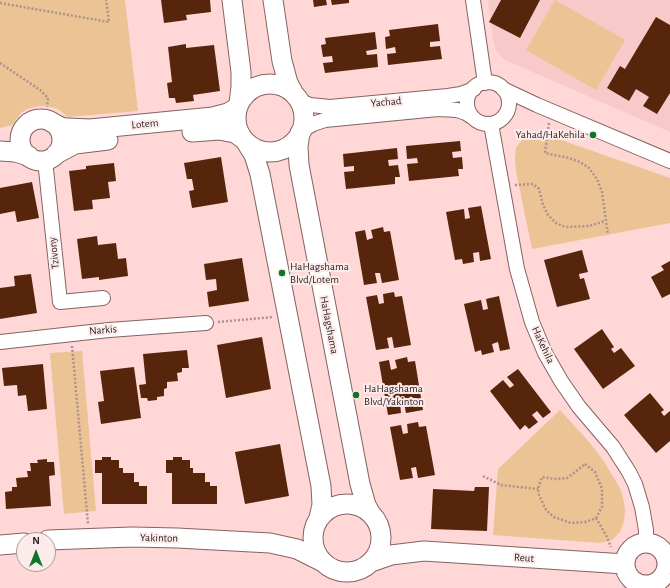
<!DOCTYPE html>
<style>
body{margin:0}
#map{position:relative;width:670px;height:588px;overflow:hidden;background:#fed7d6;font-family:"Alegreya Sans",sans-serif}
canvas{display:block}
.north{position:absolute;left:16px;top:532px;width:40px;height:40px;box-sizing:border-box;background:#fbebea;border:1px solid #aa9b9a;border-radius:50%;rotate:0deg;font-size:11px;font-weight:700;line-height:16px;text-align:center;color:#312322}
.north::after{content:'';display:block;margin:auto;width:14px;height:18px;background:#0f7425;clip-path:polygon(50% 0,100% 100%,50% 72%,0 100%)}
</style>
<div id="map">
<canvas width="670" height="588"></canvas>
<div class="north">N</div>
</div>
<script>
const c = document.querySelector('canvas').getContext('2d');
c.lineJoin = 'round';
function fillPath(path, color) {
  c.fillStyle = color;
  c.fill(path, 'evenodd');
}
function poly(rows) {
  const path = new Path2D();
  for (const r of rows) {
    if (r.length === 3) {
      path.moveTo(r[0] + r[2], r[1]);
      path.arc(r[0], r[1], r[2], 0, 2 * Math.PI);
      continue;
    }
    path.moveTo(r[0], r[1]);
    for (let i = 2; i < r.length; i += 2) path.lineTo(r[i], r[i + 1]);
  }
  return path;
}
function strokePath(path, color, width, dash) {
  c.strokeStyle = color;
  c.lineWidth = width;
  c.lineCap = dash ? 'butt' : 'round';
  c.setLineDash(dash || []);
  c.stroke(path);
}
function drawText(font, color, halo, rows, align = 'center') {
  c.font = font + ' "Alegreya Sans",sans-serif';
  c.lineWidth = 4;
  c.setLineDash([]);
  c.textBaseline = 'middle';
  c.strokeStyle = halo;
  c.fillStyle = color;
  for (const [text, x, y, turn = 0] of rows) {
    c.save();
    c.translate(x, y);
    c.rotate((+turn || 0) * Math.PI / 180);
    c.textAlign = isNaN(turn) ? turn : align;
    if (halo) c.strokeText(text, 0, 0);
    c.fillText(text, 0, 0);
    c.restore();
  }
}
const built = poly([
 [488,0,670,0,670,132,503,59,496,51,493,40]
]);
const green = poly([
 [0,0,125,0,138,111,68,117,58,109,46,106,40,106,27,109,21,113,12,125,0,128],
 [555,0,625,40,596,90,526,50],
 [541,133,670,178,670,223,532,249,516,171,515,159,516,148,520,142,529,136],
 [82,351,96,511,64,514,50,353],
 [560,410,590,443,603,460,620,488,623,498,625,509,624,521,620,532,612,540,600,543,493,535,498,469]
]);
const building = poly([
 [161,0,210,0,211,12,186,15,187,20,164,23],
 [313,0,326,0,327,5,314,7],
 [331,0,349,0,349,3,332,5],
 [501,0,540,0,520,38,489,22],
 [656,17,670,25,670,93,657,114,643,106,649,97,636,89,629,101,607,88,620,66,625,69],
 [438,24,440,41,430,42,430,47,440,46,442,59,388,65,387,54,396,53,395,47,386,49,385,37,390,36,389,30],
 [375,32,377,49,366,51,367,55,377,54,378,67,325,73,323,63,333,62,332,56,323,57,321,45,326,44,325,38],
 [186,44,186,48,214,45,220,91,193,95,194,101,176,103,175,98,169,98,167,83,172,82,168,47],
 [460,141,461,151,452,152,453,158,462,157,463,169,458,169,459,176,409,181,407,164,418,163,417,158,407,159,406,146],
 [397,148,398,159,388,160,389,166,398,165,400,177,395,177,395,184,346,189,344,172,354,171,354,166,344,167,343,154],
 [221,157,228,202,192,208,189,191,194,190,192,179,187,179,184,163],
 [114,163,116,181,108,182,110,198,92,200,93,209,74,211,69,171,86,169,86,166],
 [32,182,39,218,17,222,15,211,0,214,0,188],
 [481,206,491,259,480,261,479,252,473,253,474,262,463,264,462,259,455,260,446,212,464,209,465,219,470,218,468,208],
 [383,227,384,232,390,231,399,280,382,283,380,273,375,273,377,283,364,285,355,232,365,230,367,240,373,238,371,230],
 [97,236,98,245,116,243,118,259,126,258,128,276,99,280,99,277,82,279,77,239],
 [582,250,588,272,579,274,580,279,584,278,590,299,557,307,544,260],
 [242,258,249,301,209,307,207,292,217,290,216,279,206,280,204,264],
 [670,261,670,294,662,298,651,277,664,270,661,266],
 [31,274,37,313,0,319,0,288,15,286,14,276],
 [394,292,395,297,402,296,411,345,394,348,392,337,387,338,389,348,376,350,366,297,377,295,379,304,384,303,383,294],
 [499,296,510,349,500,351,498,342,492,344,494,352,482,355,481,350,475,352,464,304,481,300,483,310,488,309,486,299],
 [602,329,614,347,611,349,614,353,621,348,635,366,603,389,574,349],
 [262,337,271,389,226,398,217,345],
 [187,350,189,368,182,368,182,372,177,373,178,381,167,382,167,388,164,389,164,396,157,397,157,400,148,401,147,398,141,398,139,385,146,384,143,354],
 [407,357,408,362,415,361,423,410,406,413,404,403,400,403,401,413,388,415,379,362,389,360,391,370,397,368,395,360],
 [43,364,47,409,28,411,26,395,18,396,17,385,4,386,2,368],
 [134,367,141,418,101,424,98,402,104,401,100,371],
 [518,369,551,412,543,418,537,411,532,415,538,422,529,429,525,425,520,430,490,391,503,380,510,388,514,385,507,377],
 [650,393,664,410,661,412,664,416,670,411,670,441,656,453,624,415],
 [418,422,419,427,426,426,435,475,418,478,416,467,411,468,413,478,400,480,390,427,401,425,403,434,408,433,407,424],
 [280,444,289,496,245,504,235,452],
 [102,457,111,457,111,460,119,460,119,468,123,468,123,473,134,473,134,482,139,482,139,486,147,486,147,504,102,504,102,473,95,473,95,460,102,460],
 [173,457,182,457,182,460,190,460,190,468,193,468,193,473,205,473,205,482,210,482,210,486,217,486,217,504,172,504,172,473,166,473,166,460,173,460],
 [47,459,47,462,54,462,55,475,49,476,51,506,6,509,5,492,12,491,12,487,17,487,16,478,28,477,27,471,31,471,30,463,38,463,37,460],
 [475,487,489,487,487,531,431,529,433,489,474,491]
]);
const path = poly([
 [0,3,109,22,106,0],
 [0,63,40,90,48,98,47,107],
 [549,123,545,153,569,158,580,162,589,168,597,179,602,192,608,235],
 [515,185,533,184,539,189,543,205,548,215,556,223,565,227,589,226,605,221],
 [218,322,273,317],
 [72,346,88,524],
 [585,464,595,472,602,489,602,507,596,518,585,522,571,523,554,517,546,510,539,495,538,489,542,477,555,479,567,478,574,473,585,464],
 [483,476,501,485,538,489],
 [596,518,606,535,611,547]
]);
const lane = poly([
 [649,588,649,584]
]);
const street = poly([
 [473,0,485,83],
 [488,103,21],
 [503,89,537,105,670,161],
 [299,100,310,105,330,107,448,96,461,94,474,89],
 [491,124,517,269,532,322,545,353,561,381,579,407,613,447,629,472,635,484,642,507,646,530,646,543],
 [301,131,313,124,325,120,438,109,457,110,466,113,472,117],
 [45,160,60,302,103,298],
 [0,342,109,330,206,323]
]);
const secondary = poly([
 [232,0,241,72,241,87,239,103],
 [273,0,282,61,288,83,294,94],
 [270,118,34],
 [41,140,21],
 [51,122,61,127,67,128,90,129,213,117,228,113,238,107],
 [192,132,219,130,235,133,242,138],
 [300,133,298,146,299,165,360,484,366,505,371,514],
 [246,142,254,155,260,174,321,486,322,505,319,518],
 [0,151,15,152,29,156],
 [56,154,75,144,108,140],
 [347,538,34],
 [48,540,132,537,177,538,270,543,297,549,323,562],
 [646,564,21],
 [0,545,24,543],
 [371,562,391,555,424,551,625,564]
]);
const markers = [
 [593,135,4,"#0f7425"],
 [282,273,4,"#0f7425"],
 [356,395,4,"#0f7425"]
];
const streetNames = [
 ["Yachad",386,102,-5],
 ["Lotem",145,124,-5],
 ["Tzivony",54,253,-96],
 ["HaHagshama",329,325,79],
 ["Narkis",103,330,-5],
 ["HaKehila",543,345,65],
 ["Yakinton",159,538,1],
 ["Reut",524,558,4]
];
const poiNames = [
 ["Yahad/HaKehila",585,135,"right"],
 ["HaHagshama",290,267],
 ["Blvd/Lotem",290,280],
 ["HaHagshama",364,389],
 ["Blvd/Yakinton",364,402]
];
fillPath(built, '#f7c9c8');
fillPath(green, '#ebc394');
fillPath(building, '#56250c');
strokePath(lane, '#846362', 9);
strokePath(street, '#846362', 16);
strokePath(secondary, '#846362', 21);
strokePath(path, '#ad908f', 2.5, [2, 2]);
strokePath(lane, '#fff', 7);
strokePath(street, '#fff', 14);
strokePath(secondary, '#fff', 19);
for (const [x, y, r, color] of markers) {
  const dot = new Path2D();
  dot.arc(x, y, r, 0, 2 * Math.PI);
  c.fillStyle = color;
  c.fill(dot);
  strokePath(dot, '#fbebea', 1.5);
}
drawText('11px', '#312322', '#fbebea', streetNames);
drawText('11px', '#312322', '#fbebea', poiNames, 'left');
</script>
